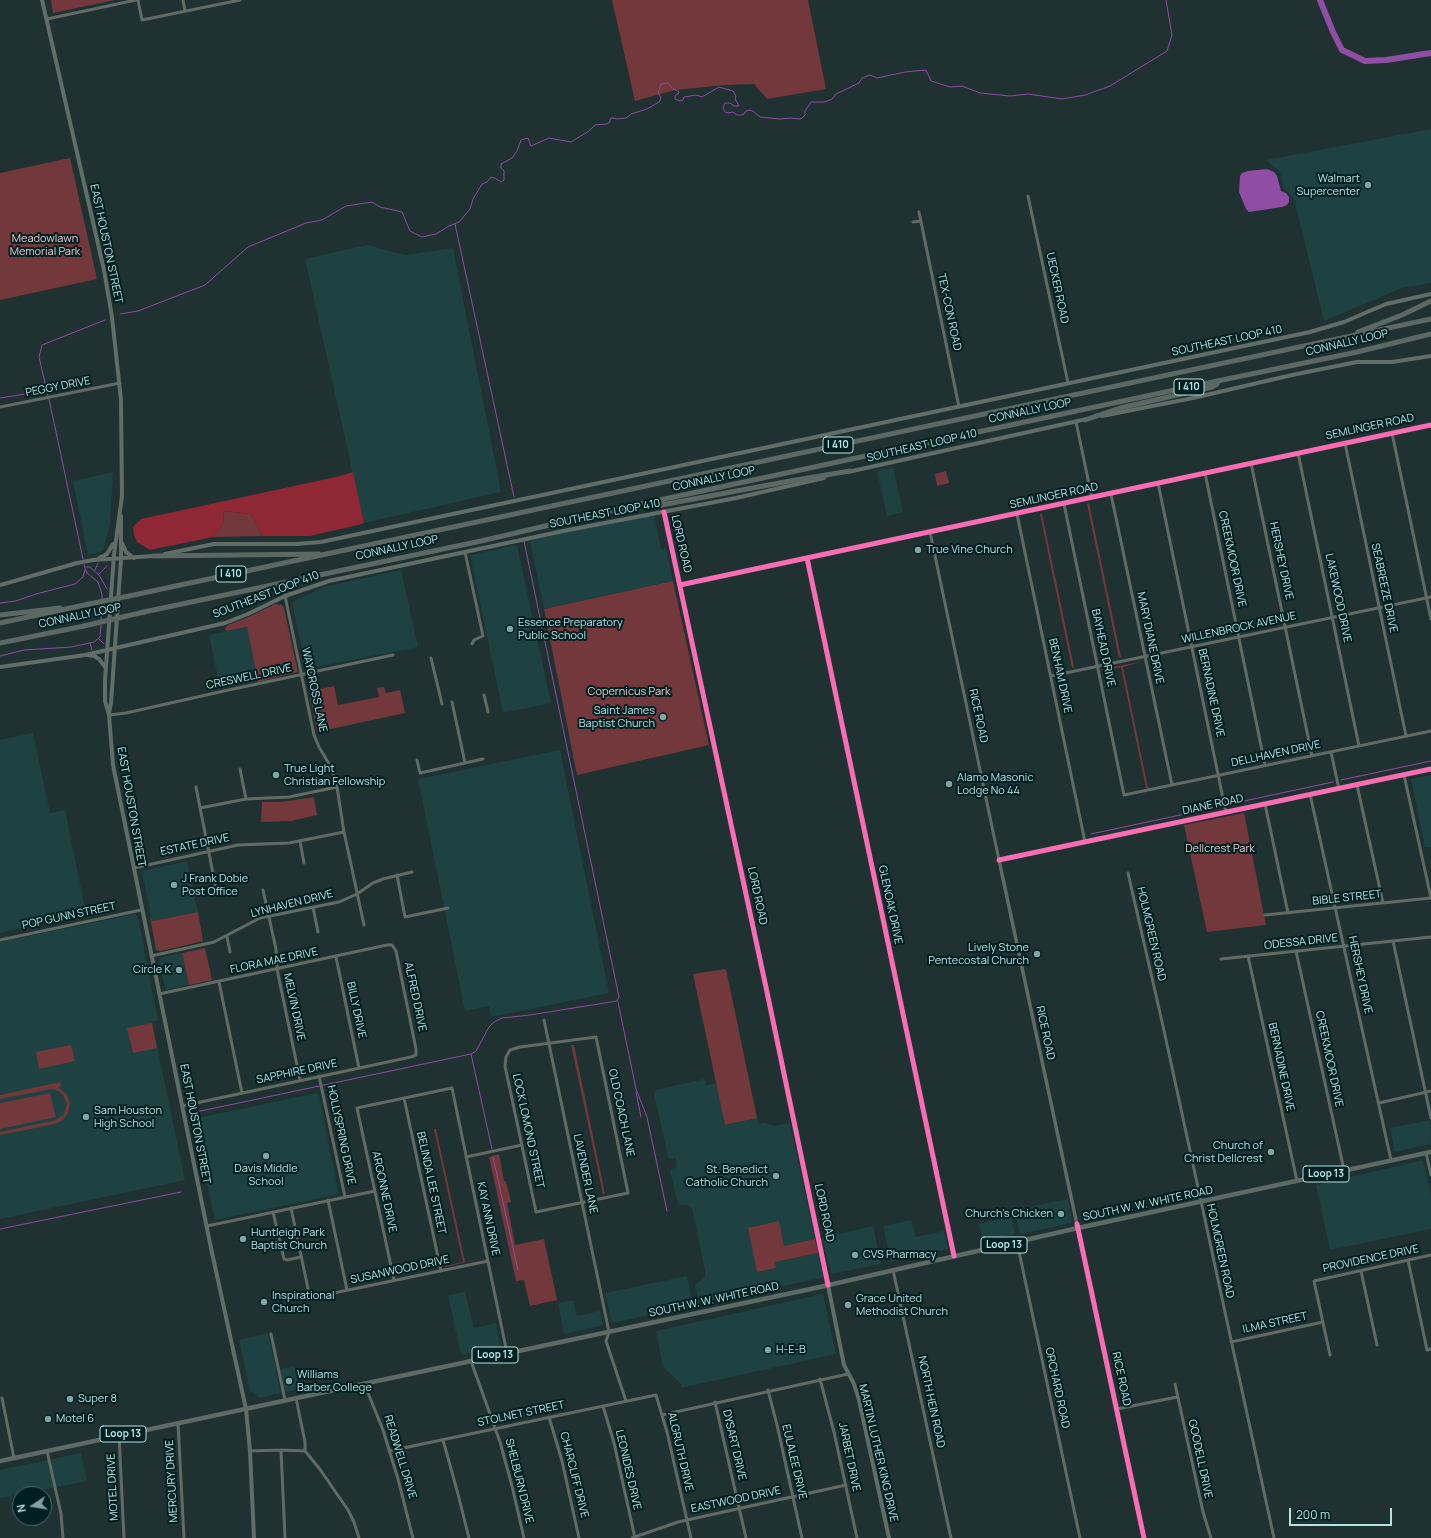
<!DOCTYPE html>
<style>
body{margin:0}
#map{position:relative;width:1431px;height:1538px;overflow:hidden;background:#203131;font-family:Manrope,sans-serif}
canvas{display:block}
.north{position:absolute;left:12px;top:1486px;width:40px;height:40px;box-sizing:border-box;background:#001f20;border:1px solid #486d6e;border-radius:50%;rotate:258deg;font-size:11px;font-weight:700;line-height:16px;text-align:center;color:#b5e3e4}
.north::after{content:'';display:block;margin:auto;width:14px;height:18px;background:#81a5a5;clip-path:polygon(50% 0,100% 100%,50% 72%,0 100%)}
.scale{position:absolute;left:1289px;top:1508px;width:103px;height:18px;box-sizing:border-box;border:2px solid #b5e3e4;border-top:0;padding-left:5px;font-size:12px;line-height:14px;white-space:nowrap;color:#b5e3e4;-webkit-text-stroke:3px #001f20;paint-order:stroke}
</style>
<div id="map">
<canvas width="1431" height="1538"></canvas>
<div class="north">N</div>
<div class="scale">200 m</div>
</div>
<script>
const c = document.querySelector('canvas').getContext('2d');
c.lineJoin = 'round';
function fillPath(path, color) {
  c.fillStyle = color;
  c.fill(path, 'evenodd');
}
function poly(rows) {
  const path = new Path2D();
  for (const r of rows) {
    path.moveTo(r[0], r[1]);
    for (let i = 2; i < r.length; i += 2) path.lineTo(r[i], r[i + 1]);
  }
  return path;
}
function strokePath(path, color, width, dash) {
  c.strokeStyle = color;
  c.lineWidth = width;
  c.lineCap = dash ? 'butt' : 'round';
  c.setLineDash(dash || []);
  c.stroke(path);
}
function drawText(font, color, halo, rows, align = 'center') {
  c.font = font + ' Manrope,sans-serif';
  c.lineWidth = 4;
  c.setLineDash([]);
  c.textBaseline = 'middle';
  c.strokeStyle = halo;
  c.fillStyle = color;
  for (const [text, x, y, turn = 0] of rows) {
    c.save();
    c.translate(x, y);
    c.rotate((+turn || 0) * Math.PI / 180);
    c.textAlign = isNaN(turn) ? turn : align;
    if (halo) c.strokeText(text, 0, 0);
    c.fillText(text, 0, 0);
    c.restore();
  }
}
const built = poly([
 [1431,129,1431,283,1402,288,1324,321,1294,199,1283,187,1280,172,1266,160],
 [367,245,406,255,453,248,501,492,364,523,305,259],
 [893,467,903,512,887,516,877,471],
 [113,472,110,524,103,551,88,555,73,481],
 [654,513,661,549,666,548,673,581,544,609,530,540],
 [517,545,551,703,503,713,470,555],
 [401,570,418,647,306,669,292,602,324,587],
 [247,627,258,681,220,688,209,635],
 [33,733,50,813,65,810,86,913,0,933,0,740],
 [560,750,609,993,491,1017,489,1006,465,1011,418,779],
 [1431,775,1431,847,1425,847,1411,779],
 [187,861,198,912,152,921,142,871],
 [135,914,137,916,139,921,158,1020,152,1022,185,1180,0,1219,0,942],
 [182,953,189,985,167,990,165,988,159,961,162,957],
 [704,1079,706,1085,717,1083,726,1125,757,1118,759,1124,764,1123,774,1126,790,1123,815,1239,784,1246,748,1228,758,1272,776,1268,774,1262,818,1253,823,1276,822,1278,699,1303,695,1285,705,1277,705,1271,692,1208,686,1204,680,1205,678,1204,670,1171,672,1169,677,1167,676,1162,676,1158,671,1159,668,1157,654,1093,656,1090],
 [317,1093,319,1095,339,1194,215,1220,193,1119],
 [1430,1120,1431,1144,1395,1152,1390,1128],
 [1423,1160,1431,1194,1431,1229,1330,1250,1316,1185],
 [1068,1199,1072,1220,1071,1223,1020,1234,1014,1210],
 [1011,1217,1015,1234,983,1241,979,1224],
 [911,1220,916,1237,944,1231,948,1249,891,1262,883,1226],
 [873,1226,881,1264,831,1274,822,1238],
 [687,1276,693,1306,612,1323,605,1293],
 [465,1292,474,1328,496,1323,501,1346,461,1355,448,1295],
 [823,1294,836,1354,681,1388,681,1384,663,1367,656,1331],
 [573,1300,577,1316,600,1311,603,1325,564,1334,558,1303],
 [268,1333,281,1393,260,1398,250,1391,239,1340],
 [294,1366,299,1389,285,1392,280,1369],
 [81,1453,87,1481,0,1498,0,1470]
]);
const green = poly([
 [51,0,115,0,53,13],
 [612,0,808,0,826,89,767,99,754,84,725,85,675,90,635,101],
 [70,158,97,279,0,300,0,173],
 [946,471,949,483,937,486,935,474],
 [1089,503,1121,657,1119,658,1087,504],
 [224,511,251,514,262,536,213,537,223,524],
 [1040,514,1042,514,1074,667,1072,668],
 [673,581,709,745,577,775,544,609],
 [275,604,282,605,284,608,298,672,258,682,247,627,226,631,225,628,228,625,249,617],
 [1141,662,1123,667,1148,788,1146,788,1121,667,1102,671,1102,669],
 [334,686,338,705,379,697,377,688,384,687,386,693,400,690,405,713,317,732,310,696,321,693,320,689],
 [314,797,317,815,291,821,261,822,262,802,281,802],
 [1244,813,1266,925,1207,932,1184,825],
 [198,912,203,941,161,951,156,950,150,917,151,917,152,921],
 [205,948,212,980,189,985,182,953],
 [726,969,757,1118,725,1125,693,974],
 [152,1023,157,1048,133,1053,127,1028],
 [71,1045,75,1061,39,1069,36,1052],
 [571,1045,574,1045,605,1194,603,1194],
 [60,1082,61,1086,58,1087,67,1095,70,1104,68,1113,63,1120,55,1124,0,1135,0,1132,56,1120,64,1114,67,1104,63,1095,59,1091,52,1089,0,1099,0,1095],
 [50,1093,56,1117,0,1129,0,1103],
 [434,1129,436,1129,465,1262,483,1258,445,1267,444,1266,463,1262],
 [499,1154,504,1181,506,1181,511,1202,507,1203,515,1245,544,1239,557,1300,530,1306,524,1280,516,1281,489,1157],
 [779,1221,784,1246,815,1239,818,1253,775,1262,776,1268,757,1272,748,1228]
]);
const forest = poly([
 [353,472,364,523,362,524,310,536,262,536,251,514,224,511,223,524,213,537,150,550,137,542,134,534,133,527,141,519,336,477]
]);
const water = poly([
 [1267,169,1274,172,1277,176,1281,191,1286,193,1289,197,1289,202,1287,205,1282,207,1249,212,1246,209,1239,192,1240,176,1242,173,1248,171]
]);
const stream = poly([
 [455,224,514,497],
 [120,314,138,311,205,285,248,247,306,223,322,220,346,206,372,202,380,207,402,212,410,231,422,237,436,234,449,226,459,222,470,209,473,199,482,184,487,182,491,177,495,178,501,182,504,180,504,171,501,168,501,164,512,158,517,151,521,140,528,138,531,146,549,138,571,142,589,131,595,125,606,124,609,123,611,118,614,118,617,119,626,118,631,114,647,109,659,102,661,98,658,93,661,84,668,83,673,89,678,91,679,93,675,96,675,99,680,101,683,100,684,97,696,95,702,97,719,87,733,91,736,96,735,99,739,106,734,106,730,103,725,103,723,108,725,112,728,113,733,112,737,115,743,115,746,111,750,110,753,111,760,117,780,119,790,118,801,119,805,115,805,111,811,102,825,102,832,99,836,94,859,83,862,78,870,75,877,78,905,72,926,70,931,81,950,87,962,86,980,93,1010,96,1028,94,1062,99,1085,95,1110,86,1167,51,1172,35,1166,0],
 [37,392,46,390],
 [48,396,39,357,42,345,105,320],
 [0,398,31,393],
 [49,399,83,559],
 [84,565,87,573,98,582,102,594,102,600],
 [86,567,90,567,99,575,107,589],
 [95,570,98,563],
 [99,574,107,566],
 [0,603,16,601,36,594,75,584,83,577,85,570],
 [101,620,102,603],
 [99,639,104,644],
 [90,643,92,650],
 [0,656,24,650,71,647,94,642,100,637,101,625],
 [1341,780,1431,761],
 [1230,804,1333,782],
 [1091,834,1218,807],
 [618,1002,636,1089,647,1117,667,1211],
 [471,1054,492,1149],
 [636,1092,641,1117],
 [196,1112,471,1054,476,1051,489,1027,494,1022,502,1018,530,1015,617,1001,619,997,524,541],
 [493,1157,518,1270],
 [0,1229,181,1192]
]);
const river = poly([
 [1320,0,1333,32,1342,50,1365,61,1386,60,1431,53]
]);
const minor = poly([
 [138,0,142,20,240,0],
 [183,0,185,11],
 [47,19,136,0],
 [1028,196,1068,383],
 [919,212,959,407],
 [913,222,921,221],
 [0,407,120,383],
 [1076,422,1092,498],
 [1392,433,1431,619],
 [1345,443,1406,736],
 [1298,453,1359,746],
 [1251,463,1312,756],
 [1205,473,1265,765],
 [1158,483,1226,813],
 [1111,494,1172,785],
 [1064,504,1124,795,1431,731],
 [1017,514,1085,842],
 [930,532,999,860],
 [465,552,483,636,474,640,472,644],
 [807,558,954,1256],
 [680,585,1431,425],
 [285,596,314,735,319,747,332,769,337,787,344,832,364,925],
 [431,658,442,704],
 [1051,676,1431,597],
 [484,695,488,712],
 [109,715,126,713,224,691,393,655],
 [1331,752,1339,789],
 [417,760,420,773,465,763,452,702],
 [465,763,483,759],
 [240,769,246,799],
 [1357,785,1383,903],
 [196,787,216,889],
 [1310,794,1391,1160],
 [1265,804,1288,913],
 [200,808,246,799,289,797,337,787],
 [300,841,304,863],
 [134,868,238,845,289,843,344,832],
 [1128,873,1163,1026,1274,1538],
 [397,875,405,917,448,908],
 [263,890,276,949,277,969,300,1080],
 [313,907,318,932],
 [1265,915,1431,898,1404,775],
 [227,937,230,952],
 [0,940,141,910],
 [1393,941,1431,1118],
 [1296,951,1344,1170],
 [151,956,214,942,260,918,339,902,357,894,373,883,383,879,412,872],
 [1248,956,1297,1181],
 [336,957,359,1068],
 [1221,959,1431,937],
 [219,982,242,1093],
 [159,994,387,945,392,945,396,951,416,1049,416,1055,411,1057,182,1106],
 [544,1020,609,1332,606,1341,626,1401],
 [596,1037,628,1193,536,1212,505,1066,506,1057,510,1050,520,1047,596,1037],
 [319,1076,345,1197],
 [404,1098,441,1271],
 [1379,1103,1431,1091],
 [1426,1153,1431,1175],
 [466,1157,522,1145],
 [328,1200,347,1290],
 [291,1208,310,1298,488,1261],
 [273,1212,284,1259,287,1260,301,1257],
 [207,1226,375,1191],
 [1017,1242,1080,1538],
 [1408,1260,1427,1350,1431,1349],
 [893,1270,951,1538],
 [1361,1271,1377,1345],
 [394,1280,357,1108,452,1088,507,1353],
 [271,1334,285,1400],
 [1231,1342,1323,1322],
 [1330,1355,1314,1281,1431,1255],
 [471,1361,500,1442,512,1486,524,1538],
 [820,1379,834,1432,857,1538],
 [364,1383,383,1430,398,1479,413,1538],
 [1175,1384,1203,1512,1211,1538],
 [768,1390,777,1425,802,1538],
 [2,1398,14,1458],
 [296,1398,305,1442,305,1451],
 [715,1402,746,1538],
 [603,1406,614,1443,635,1538],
 [1117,1409,1177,1397],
 [662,1415,848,1374],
 [549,1417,562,1461,579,1538],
 [178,1423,184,1538],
 [119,1435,124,1538],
 [443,1440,458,1494,469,1538],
 [281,1450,285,1538],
 [47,1451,61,1514,63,1538],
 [250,1451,281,1450,305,1451,319,1468,348,1510,354,1522,359,1538],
 [389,1451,656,1395,667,1432,691,1538],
 [632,1538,678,1522,846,1485]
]);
const tertiary = poly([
 [664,512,767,992,828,1285],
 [1144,1538,999,860,1431,769]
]);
const secondary = poly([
 [42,0,104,270,112,317,121,400,122,497],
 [1102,416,1193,398,1292,375,1357,362,1392,362,1431,356],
 [848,472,1087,419],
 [122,496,114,555,105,680,105,701,109,715,113,765,211,1248,246,1409,250,1451,254,1538],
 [122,543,126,552,134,558],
 [165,554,214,544,296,544,321,542,1310,332,1344,322,1386,304,1431,294],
 [99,558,107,554,113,544],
 [0,585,77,563,93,560,154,556],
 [87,655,94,656,99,659,106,668],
 [0,667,85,655,225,623,248,614,285,596,329,581,568,530,736,498,824,478],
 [109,713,111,703,121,559,121,516],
 [828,1285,844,1365,854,1384,859,1400,889,1538]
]);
const primary = poly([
 [0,1461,820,1287,1078,1228,1431,1152]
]);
const motorway = poly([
 [1358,332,1402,315,1431,301],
 [1085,420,1120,408,1212,387,1217,384],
 [644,506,656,506,790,481,850,471],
 [153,556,319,554],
 [129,596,1431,319],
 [144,612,481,541,627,507,1184,388,1357,352,1431,334],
 [0,615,60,608],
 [0,623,89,604],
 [0,643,84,626]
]);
const motorwayBridge = poly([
 [89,604,129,596],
 [84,626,144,612]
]);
const cycleway = poly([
 [664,512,767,992,828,1285],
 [807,558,954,1256],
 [680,585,1431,425],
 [999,860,1431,769],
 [1077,1224,1144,1538]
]);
const markers = [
 [1368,185,4,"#81a5a5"],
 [918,550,4,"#81a5a5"],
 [510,629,4,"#81a5a5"],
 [663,717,4,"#81a5a5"],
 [276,775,4,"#81a5a5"],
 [949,784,4,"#81a5a5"],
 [174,885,4,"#81a5a5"],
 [1037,954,4,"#81a5a5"],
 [179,970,4,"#81a5a5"],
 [86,1117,4,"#81a5a5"],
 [1271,1152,4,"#81a5a5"],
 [266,1156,4,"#81a5a5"],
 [776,1176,4,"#81a5a5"],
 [1061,1214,4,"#81a5a5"],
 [243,1239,4,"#81a5a5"],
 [855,1255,4,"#81a5a5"],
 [264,1302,4,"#81a5a5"],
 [848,1305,4,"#81a5a5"],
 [768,1350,4,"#81a5a5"],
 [289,1381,4,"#81a5a5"],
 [70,1399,4,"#81a5a5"],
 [48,1419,4,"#81a5a5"]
];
const shields = [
 [1189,387,30],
 [838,445,30],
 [231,574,30],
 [1326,1174,46],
 [1004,1245,46],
 [495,1355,46],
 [123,1434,46]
];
const shieldNames = [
 ["I 410",1189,387],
 ["I 410",838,445],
 ["I 410",231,574],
 ["Loop 13",1326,1174],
 ["Loop 13",1004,1245],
 ["Loop 13",495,1355],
 ["Loop 13",123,1434]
];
const poiNames = [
 ["Walmart",1360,179,"right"],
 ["Supercenter",1360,192,"right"],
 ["True Vine Church",926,550],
 ["Essence Preparatory",518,623],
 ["Public School",518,636],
 ["Saint James",655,711,"right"],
 ["Baptist Church",655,724,"right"],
 ["True Light",284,769],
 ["Christian Fellowship",284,782],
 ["Alamo Masonic",957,778],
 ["Lodge No 44",957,791],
 ["J Frank Dobie",182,879],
 ["Post Office",182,892],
 ["Lively Stone",1029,948,"right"],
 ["Pentecostal Church",1029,961,"right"],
 ["Circle K",171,970,"right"],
 ["Sam Houston",94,1111],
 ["High School",94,1124],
 ["Church of",1263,1146,"right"],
 ["Christ Dellcrest",1263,1159,"right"],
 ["Davis Middle",266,1169,"center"],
 ["School",266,1182,"center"],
 ["St. Benedict",768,1170,"right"],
 ["Catholic Church",768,1183,"right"],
 ["Church's Chicken",1053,1214,"right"],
 ["Huntleigh Park",251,1233],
 ["Baptist Church",251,1246],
 ["CVS Pharmacy",863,1255],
 ["Inspirational",272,1296],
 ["Church",272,1309],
 ["Grace United",856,1299],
 ["Methodist Church",856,1312],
 ["H-E-B",776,1350],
 ["Williams",297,1375],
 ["Barber College",297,1388],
 ["Super 8",78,1399],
 ["Motel 6",56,1419]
];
const parkNames = [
 ["Meadowlawn",45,239],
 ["Memorial Park",45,252],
 ["Copernicus Park",629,692],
 ["Dellcrest Park",1220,849]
];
const streetNames = [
 ["EAST HOUSTON STREET",106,244,78],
 ["UECKER ROAD",1057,288,78],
 ["TEX-CON ROAD",949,312,78],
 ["SOUTHEAST LOOP 410",1227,341,-12],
 ["CONNALLY LOOP",1347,343,-13],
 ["PEGGY DRIVE",58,387,-11],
 ["CONNALLY LOOP",1030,411,-12],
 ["SEMLINGER ROAD",1370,427,-12],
 ["SOUTHEAST LOOP 410",922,446,-13],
 ["CONNALLY LOOP",714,479,-12],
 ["SEMLINGER ROAD",1054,496,-12],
 ["SOUTHEAST LOOP 410",605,514,-11],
 ["LORD ROAD",681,544,77],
 ["CONNALLY LOOP",397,548,-12],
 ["CREEKMOOR DRIVE",1232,559,78],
 ["HERSHEY DRIVE",1281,561,78],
 ["SEABREEZE DRIVE",1384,588,78],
 ["SOUTHEAST LOOP 410",266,595,-21],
 ["LAKEWOOD DRIVE",1338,598,78],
 ["CONNALLY LOOP",80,616,-12],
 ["WILLENBROCK AVENUE",1239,628,-12],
 ["MARY DIANE DRIVE",1150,638,78],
 ["BAYHEAD DRIVE",1103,648,78],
 ["BENHAM DRIVE",1060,676,78],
 ["CRESWELL DRIVE",249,677,-12],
 ["WAYCROSS LANE",314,690,78],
 ["BERNADINE DRIVE",1211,693,78],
 ["RICE ROAD",978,716,78],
 ["DELLHAVEN DRIVE",1276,754,-12],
 ["DIANE ROAD",1213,805,-12],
 ["EAST HOUSTON STREET",131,807,80],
 ["ESTATE DRIVE",195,845,-12],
 ["LORD ROAD",757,896,78],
 ["BIBLE STREET",1347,898,-6],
 ["LYNHAVEN DRIVE",292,904,-14],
 ["GLENOAK DRIVE",890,905,78],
 ["POP GUNN STREET",69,916,-12],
 ["HOLMGREEN ROAD",1151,934,77],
 ["ODESSA DRIVE",1301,942,-6],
 ["FLORA MAE DRIVE",274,961,-12],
 ["HERSHEY DRIVE",1360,975,78],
 ["ALFRED DRIVE",415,997,78],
 ["MELVIN DRIVE",294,1007,78],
 ["BILLY DRIVE",356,1010,78],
 ["RICE ROAD",1045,1033,78],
 ["CREEKMOOR DRIVE",1329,1059,78],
 ["BERNADINE DRIVE",1281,1067,78],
 ["SAPPHIRE DRIVE",297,1072,-12],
 ["OLD COACH LANE",621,1113,78],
 ["EAST HOUSTON STREET",195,1124,79],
 ["LOCK LOMOND STREET",528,1131,78],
 ["HOLLYSPRING DRIVE",341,1135,78],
 ["LAVENDER LANE",585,1174,78],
 ["BELINDA LEE STREET",431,1183,78],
 ["ARGONNE DRIVE",384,1192,78],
 ["SOUTH W. W. WHITE ROAD",1148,1204,-12],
 ["LORD ROAD",824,1213,78],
 ["KAY ANN DRIVE",488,1219,78],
 ["HOLMGREEN ROAD",1220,1251,78],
 ["PROVIDENCE DRIVE",1371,1259,-12],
 ["SUSANWOOD DRIVE",400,1270,-12],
 ["SOUTH W. W. WHITE ROAD",714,1300,-12],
 ["ILMA STREET",1275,1323,-12],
 ["RICE ROAD",1121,1379,78],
 ["ORCHARD ROAD",1057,1388,78],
 ["NORTH HEIN ROAD",931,1402,78],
 ["STOLNET STREET",521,1414,-12],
 ["DYSART DRIVE",734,1445,77],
 ["ALGRUTH DRIVE",680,1452,77],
 ["MARTIN LUTHER KING DRIVE",878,1453,77],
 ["READWELL DRIVE",400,1457,73],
 ["JARBET DRIVE",849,1457,78],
 ["GOODELL DRIVE",1200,1459,78],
 ["EULALEE DRIVE",794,1462,77],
 ["LEONIDES DRIVE",628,1470,77],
 ["CHARCLIFF DRIVE",574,1475,76],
 ["MERCURY DRIVE",172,1481,-93],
 ["SHELBURN DRIVE",519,1481,76],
 ["MOTEL DRIVE",113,1487,-93],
 ["EASTWOOD DRIVE",736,1500,-12]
];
fillPath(built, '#1e4141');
fillPath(green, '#73383b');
fillPath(forest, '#8f2735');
fillPath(water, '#8f4da3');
strokePath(stream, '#8f4da3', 1);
strokePath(river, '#8f4da3', 6);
strokePath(minor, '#616b64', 3);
strokePath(tertiary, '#616b64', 3.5);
strokePath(secondary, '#616d67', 4);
strokePath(primary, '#5d6b64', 4.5);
strokePath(motorway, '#5c6863', 5);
strokePath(motorwayBridge, '#5c6863', 5);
strokePath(cycleway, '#f96db3', 5);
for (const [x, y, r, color] of markers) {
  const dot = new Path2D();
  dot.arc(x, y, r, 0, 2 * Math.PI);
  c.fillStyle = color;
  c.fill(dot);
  strokePath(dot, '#001f20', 1.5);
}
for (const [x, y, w] of shields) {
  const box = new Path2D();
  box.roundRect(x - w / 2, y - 8, w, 16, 3);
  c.fillStyle = '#001f20';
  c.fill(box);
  strokePath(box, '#b5e3e4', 1);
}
drawText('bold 10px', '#b5e3e4', null, shieldNames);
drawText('11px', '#b5e3e4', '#001f20', poiNames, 'left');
drawText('11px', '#edcccc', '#001f20', parkNames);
drawText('11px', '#b5e3e4', '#001f20', streetNames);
</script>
